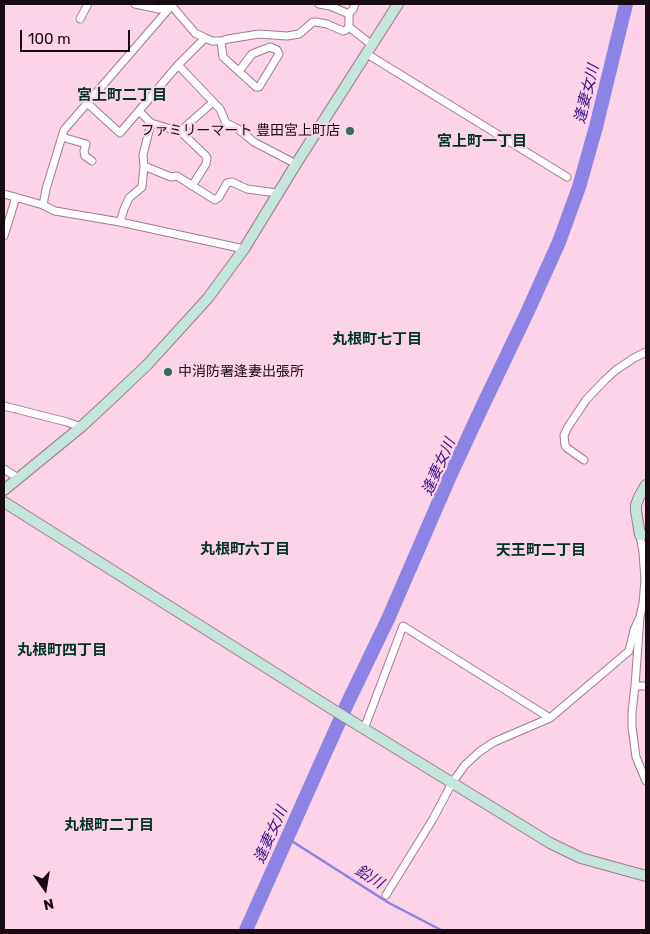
<!DOCTYPE html>
<meta charset="utf-8">
<style>
body{margin:0}
#map{position:relative;width:650px;height:934px;overflow:hidden;background:#fcd3e8;font-family:Rubik,sans-serif}
canvas{display:block}
.frame{position:absolute;inset:0;border:5px solid #180b12;pointer-events:none}
.north{position:absolute;left:20px;top:864px;width:50px;height:50px;-webkit-text-stroke:4px #fcd3e8;paint-order:stroke;rotate:167deg;font-size:14px;font-weight:700;line-height:20px;text-align:center;color:#180b12}
.north::after{content:'';display:block;margin:auto;width:18px;height:22px;background:#180b12;clip-path:polygon(50% 0,100% 100%,50% 72%,0 100%)}
.scale{position:absolute;left:20px;top:30px;width:110px;height:22px;box-sizing:border-box;border:2px solid #180b12;border-top:0;padding-left:6px;font-size:15px;line-height:18px;white-space:nowrap;color:#180b12;-webkit-text-stroke:4px #fcd3e8;paint-order:stroke}
</style>
<div id="map">
<canvas width="650" height="934"></canvas>
<div class="frame"></div>
<div class="north">N</div>
<div class="scale">100 m</div>
</div>
<script>
const c = document.querySelector('canvas').getContext('2d');
c.lineJoin = 'round';
function poly(rows) {
  const path = new Path2D();
  for (const r of rows) {
    path.moveTo(r[0], r[1]);
    for (let i = 2; i < r.length; i += 2) path.lineTo(r[i], r[i + 1]);
  }
  return path;
}
function strokePath(path, color, width, dash) {
  c.strokeStyle = color;
  c.lineWidth = width;
  c.lineCap = dash ? 'butt' : 'round';
  c.setLineDash(dash || []);
  c.stroke(path);
}
function drawText(font, color, halo, rows, align = 'center') {
  c.font = font + ' Rubik,"Noto Sans JP",sans-serif';
  c.lineWidth = 4.5;
  c.setLineDash([]);
  c.textBaseline = 'middle';
  c.strokeStyle = halo;
  c.fillStyle = color;
  for (const [text, x, y, turn = 0] of rows) {
    c.save();
    c.translate(x, y);
    c.rotate((+turn || 0) * Math.PI / 180);
    c.textAlign = isNaN(turn) ? turn : align;
    if (halo) c.strokeText(text, 0, 0);
    c.fillText(text, 0, 0);
    c.restore();
  }
}
const stream = poly([
 [287,838,389,903,441,930]
]);
const river = poly([
 [246,930,348,702,388,619,450,476,483,405,527,313,559,242,579,187,596,127,626,4]
]);
const street = poly([
 [135,4,159,9,172,6],
 [319,4,330,6,349,14],
 [355,4,353,9,349,14,349,27,372,45],
 [172,6,195,33,205,38,178,65,220,109,226,123,238,129,254,142,296,164],
 [80,19,88,4],
 [205,38,212,41,221,41,223,57,256,87,259,87,279,54,277,50,270,47,252,54,239,71],
 [221,41,228,39,259,34,287,36,299,34,313,22,316,22,327,24,343,31,346,30,349,27],
 [367,54,567,177],
 [87,103,120,133,178,65],
 [139,111,151,123,181,132,186,126,213,102],
 [181,132,205,155,207,158,206,164,192,186],
 [62,137,86,144,84,151,85,156,92,161],
 [144,166,143,155,151,123],
 [4,194,43,205,55,211,120,222,244,249],
 [43,205,46,189,64,130,173,4],
 [120,222,124,209,129,198,142,187,144,166,171,177,177,176,215,200,219,197,227,183,232,182,247,189,277,193],
 [4,236,16,197],
 [4,406,67,422,81,427],
 [584,460,567,448,565,445,564,435,568,427,586,400,605,380,616,370,634,358,646,352],
 [4,469,18,478],
 [646,534,640,535,643,552,645,580,643,603,640,617,635,686,632,712,632,727,636,757,646,781],
 [635,686,646,686],
 [364,729,403,626,550,718],
 [386,895,433,819,452,783,465,765,479,752,494,742,550,718,629,651,634,630,640,617]
]);
const secondary = poly([
 [4,490,81,427,108,402,147,365,208,298,244,249,296,164,398,4],
 [4,502,332,709,550,843,581,858,646,876],
 [640,535,636,511,636,505,639,497,646,485]
]);
const markers = [
 [350,131,5,"#316c56"],
 [168,372,5,"#316c56"]
];
const poiNames = [
 ["ファミリーマート 豊田宮上町店",340,131],
 ["中消防署逢妻出張所",178,372,"left"]
];
const waterNames = [
 ["逢妻女川",587,94,-76],
 ["逢妻女川",439,467,-66],
 ["逢妻女川",271,835,-66],
 ["鉛川",369,877,32]
];
const neighbourhoodNames = [
 ["宮上町二丁目",122,96],
 ["宮上町一丁目",482,142],
 ["丸根町七丁目",377,340],
 ["丸根町六丁目",245,550],
 ["天王町二丁目",541,551],
 ["丸根町四丁目",62,651],
 ["丸根町二丁目",109,826]
];
strokePath(stream, '#8c83e4', 2.5);
strokePath(river, '#8c83e4', 14);
strokePath(street, '#9f7b8e', 9);
strokePath(secondary, '#9f7b8e', 12);
strokePath(street, '#fff', 7);
strokePath(secondary, '#c5e6da', 10);
for (const [x, y, r, color] of markers) {
  const dot = new Path2D();
  dot.arc(x, y, r, 0, 2 * Math.PI);
  c.fillStyle = color;
  c.fill(dot);
  strokePath(dot, '#fcd3e8', 2);
}
drawText('14px', '#180b12', '#fcd3e8', poiNames, 'right');
drawText('italic 15px', '#361286', '#fcd3e8', waterNames);
drawText('bold 15px', '#003525', '#fcd3e8', neighbourhoodNames);
</script>
